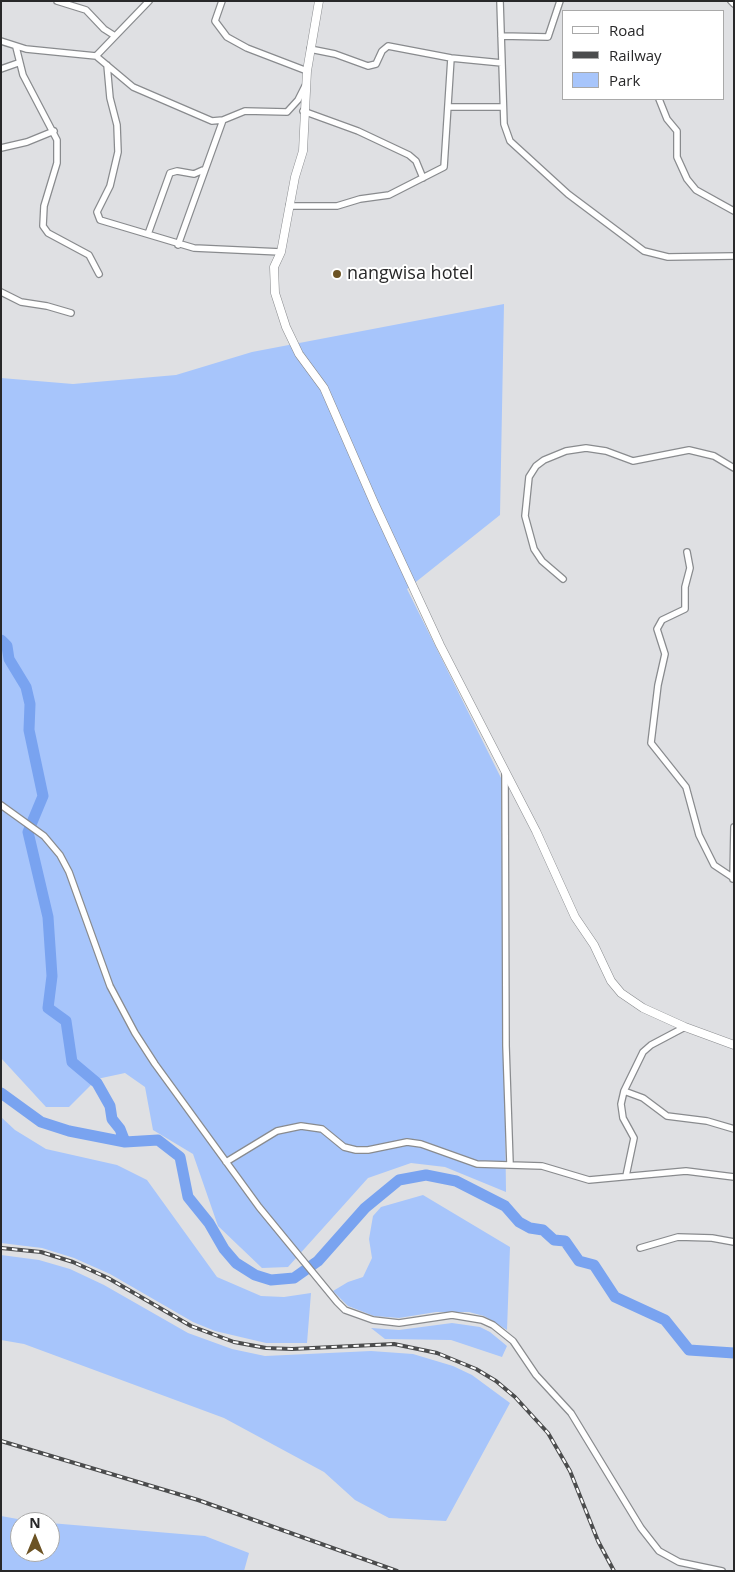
<!DOCTYPE html>
<style>
body{margin:0}
#map{position:relative;width:735px;height:1572px;overflow:hidden;background:#dfe0e3;font-family:"Open Sans",sans-serif}
canvas{display:block}
.frame{position:absolute;inset:0;border:2px solid #282829;pointer-events:none}
.legend{position:absolute;left:562px;top:10px;width:162px;height:90px;box-sizing:border-box;background:#fff;border:1px solid #a9a9a9;margin:0;padding:6px 9px;list-style:none;font-size:15px;color:#282829}
.legend li{display:flex;align-items:center;gap:10px;height:25px}
.legend b{width:25px;border:1px solid #a9a9a9}
.north{position:absolute;left:10px;top:1512px;width:50px;height:50px;box-sizing:border-box;background:#fff;border:1px solid #a9a9a9;border-radius:50%;rotate:0deg;font-size:14px;font-weight:700;line-height:20px;text-align:center;color:#282829}
.north::after{content:'';display:block;margin:auto;width:18px;height:22px;background:#6c5324;clip-path:polygon(50% 0,100% 100%,50% 72%,0 100%)}
</style>
<div id="map">
<canvas width="735" height="1572"></canvas>
<div class="frame"></div>
<ul class="legend">
<li><b style="height:6px;background:#fff"></b>Road</li>
<li><b style="height:6px;background:#4b4c4d"></b>Railway</li>
<li><b style="height:14px;background:#a7c5fb"></b>Park</li>
</ul>
<div class="north">N</div>
</div>
<script>
const c = document.querySelector('canvas').getContext('2d');
c.lineJoin = 'round';
function fillPath(path, color) {
  c.fillStyle = color;
  c.fill(path, 'evenodd');
}
function poly(rows) {
  const path = new Path2D();
  for (const r of rows) {
    path.moveTo(r[0], r[1]);
    for (let i = 2; i < r.length; i += 2) path.lineTo(r[i], r[i + 1]);
  }
  return path;
}
function strokePath(path, color, width, dash) {
  c.strokeStyle = color;
  c.lineWidth = width;
  c.lineCap = dash ? 'butt' : 'round';
  c.setLineDash(dash || []);
  c.stroke(path);
}
function drawText(font, color, halo, rows, align = 'center') {
  c.font = font + ' "Open Sans",sans-serif';
  c.lineWidth = 4;
  c.setLineDash([]);
  c.textBaseline = 'middle';
  c.strokeStyle = halo;
  c.fillStyle = color;
  for (const [text, x, y, turn = 0] of rows) {
    c.save();
    c.translate(x, y);
    c.rotate((+turn || 0) * Math.PI / 180);
    c.textAlign = isNaN(turn) ? turn : align;
    if (halo) c.strokeText(text, 0, 0);
    c.fillText(text, 0, 0);
    c.restore();
  }
}
const green = poly([
 [504,304,500,515,407,589,501,778,506,1192,445,1167,411,1163,368,1178,288,1267,262,1268,218,1226,193,1154,153,1130,145,1087,125,1073,97,1079,69,1107,46,1107,1,1058,1,378,73,384,176,375,252,352],
 [1,1117,15,1130,46,1149,117,1165,147,1180,217,1277,261,1296,284,1297,311,1293,307,1343,266,1343,215,1331,193,1322,110,1274,74,1258,42,1248,1,1243],
 [423,1195,510,1247,507,1330,484,1316,469,1312,436,1312,399,1318,374,1316,348,1306,333,1291,348,1282,363,1277,372,1258,369,1239,373,1216,381,1207],
 [1,1255,39,1260,70,1269,104,1285,188,1333,232,1349,265,1356,371,1351,413,1354,453,1366,472,1375,510,1403,446,1521,389,1518,355,1500,324,1472,224,1418,24,1344,1,1340],
 [452,1323,480,1327,490,1332,507,1346,502,1357,451,1340,385,1339,371,1328,399,1330],
 [1,1516,34,1522,20,1522,20,1552,50,1552,50,1523,205,1536,249,1553,244,1571,1,1571]
]);
const river = poly([
 [1,640,7,646,9,659,26,687,30,704,29,730,43,796,28,832,48,917,52,976,48,1008,66,1021,72,1062,97,1083,110,1106,112,1119,120,1129,125,1142],
 [1,1093,41,1122,69,1131,125,1142,158,1140,180,1157,188,1197,209,1223,224,1249,236,1263,255,1275,271,1280,294,1278,318,1261,365,1208,399,1180,426,1175,456,1181,505,1206,519,1222,530,1228,543,1230,554,1240,565,1241,579,1261,594,1265,615,1297,665,1320,689,1350,734,1353]
]);
const street = poly([
 [57,1,86,10,104,29,115,36],
 [222,1,215,21,227,37,247,48,307,71],
 [500,1,504,124,510,141,568,194,644,251,668,257,734,256],
 [731,1,734,4],
 [501,36,548,37,560,1],
 [1,41,26,49,96,56,133,87,212,121,223,120,245,111,287,112,298,100,305,86],
 [16,47,23,75,57,140,57,163,44,206,43,226,48,233,89,255,99,274],
 [310,49,335,54,368,66,376,64,382,51,388,46,451,58,502,63],
 [96,56,149,1],
 [107,65,110,98,117,125,118,152,110,186,97,212,100,220,194,248,281,252],
 [1,69,18,63],
 [659,99,667,119,677,131,677,157,687,179,696,190,734,211],
 [448,107,503,107],
 [303,111,358,131,409,155,416,161,423,178],
 [1,148,27,142,54,131],
 [289,206,337,206,360,199,389,195,444,167,451,58],
 [148,234,170,173,177,171,194,174,203,170],
 [178,245,223,120],
 [1,292,21,302,47,306,71,313],
 [687,552,690,568,685,587,685,609,662,620,657,629,665,654,658,685,651,743,686,787,699,835,714,865,732,877],
 [563,579,542,561,534,549,525,516,529,477,536,466,544,460,566,451,586,448,606,451,633,461,689,450,714,456,734,468],
 [505,774,506,1046,510,1164],
 [1,805,44,836,60,855,69,872,110,986,135,1033,155,1064,259,1207,337,1302,345,1310,373,1320,399,1323,452,1315,482,1320,493,1325,513,1341,536,1375,571,1413,641,1528,659,1551,679,1562,722,1571],
 [733,879,734,827],
 [624,1091,643,1098,667,1116,707,1121,734,1129],
 [226,1162,277,1131,301,1126,322,1129,344,1147,356,1150,368,1150,407,1142,421,1144,477,1164,542,1166,589,1180,686,1171,734,1177],
 [626,1176,634,1138,623,1118,621,1104,624,1091,643,1052,651,1045,685,1027],
 [640,1248,678,1237,712,1238,734,1242]
]);
const secondary = poly([
 [319,1,307,71,303,151,295,177,281,252,274,267,275,293,286,327,299,354,324,388,375,505,440,645,536,831,575,917,594,945,611,981,621,993,643,1008,685,1027,734,1045]
]);
const rail = poly([
 [1,1248,41,1252,73,1262,108,1278,191,1326,234,1342,266,1348,292,1349,394,1344,437,1353,476,1369,496,1381,515,1397,548,1433,570,1471,598,1541,614,1571],
 [1,1441,198,1500,397,1571]
]);
const markers = [
 [337,274,5,"#6c5324"]
];
const poiNames = [
 ["nangwisa hotel",347,274]
];
fillPath(green, '#a7c5fb');
strokePath(river, '#79a3f0', 11);
strokePath(street, '#898b8e', 8);
strokePath(secondary, '#898b8e', 9);
strokePath(street, '#fff', 5.5);
strokePath(secondary, '#fff', 8);
strokePath(rail, '#4b4c4d', 4);
strokePath(rail, '#fff', 2, [5.5]);
for (const [x, y, r, color] of markers) {
  const dot = new Path2D();
  dot.arc(x, y, r, 0, 2 * Math.PI);
  c.fillStyle = color;
  c.fill(dot);
  strokePath(dot, '#fff', 2);
}
drawText('18px', '#282829', '#fff', poiNames, 'left');
</script>
